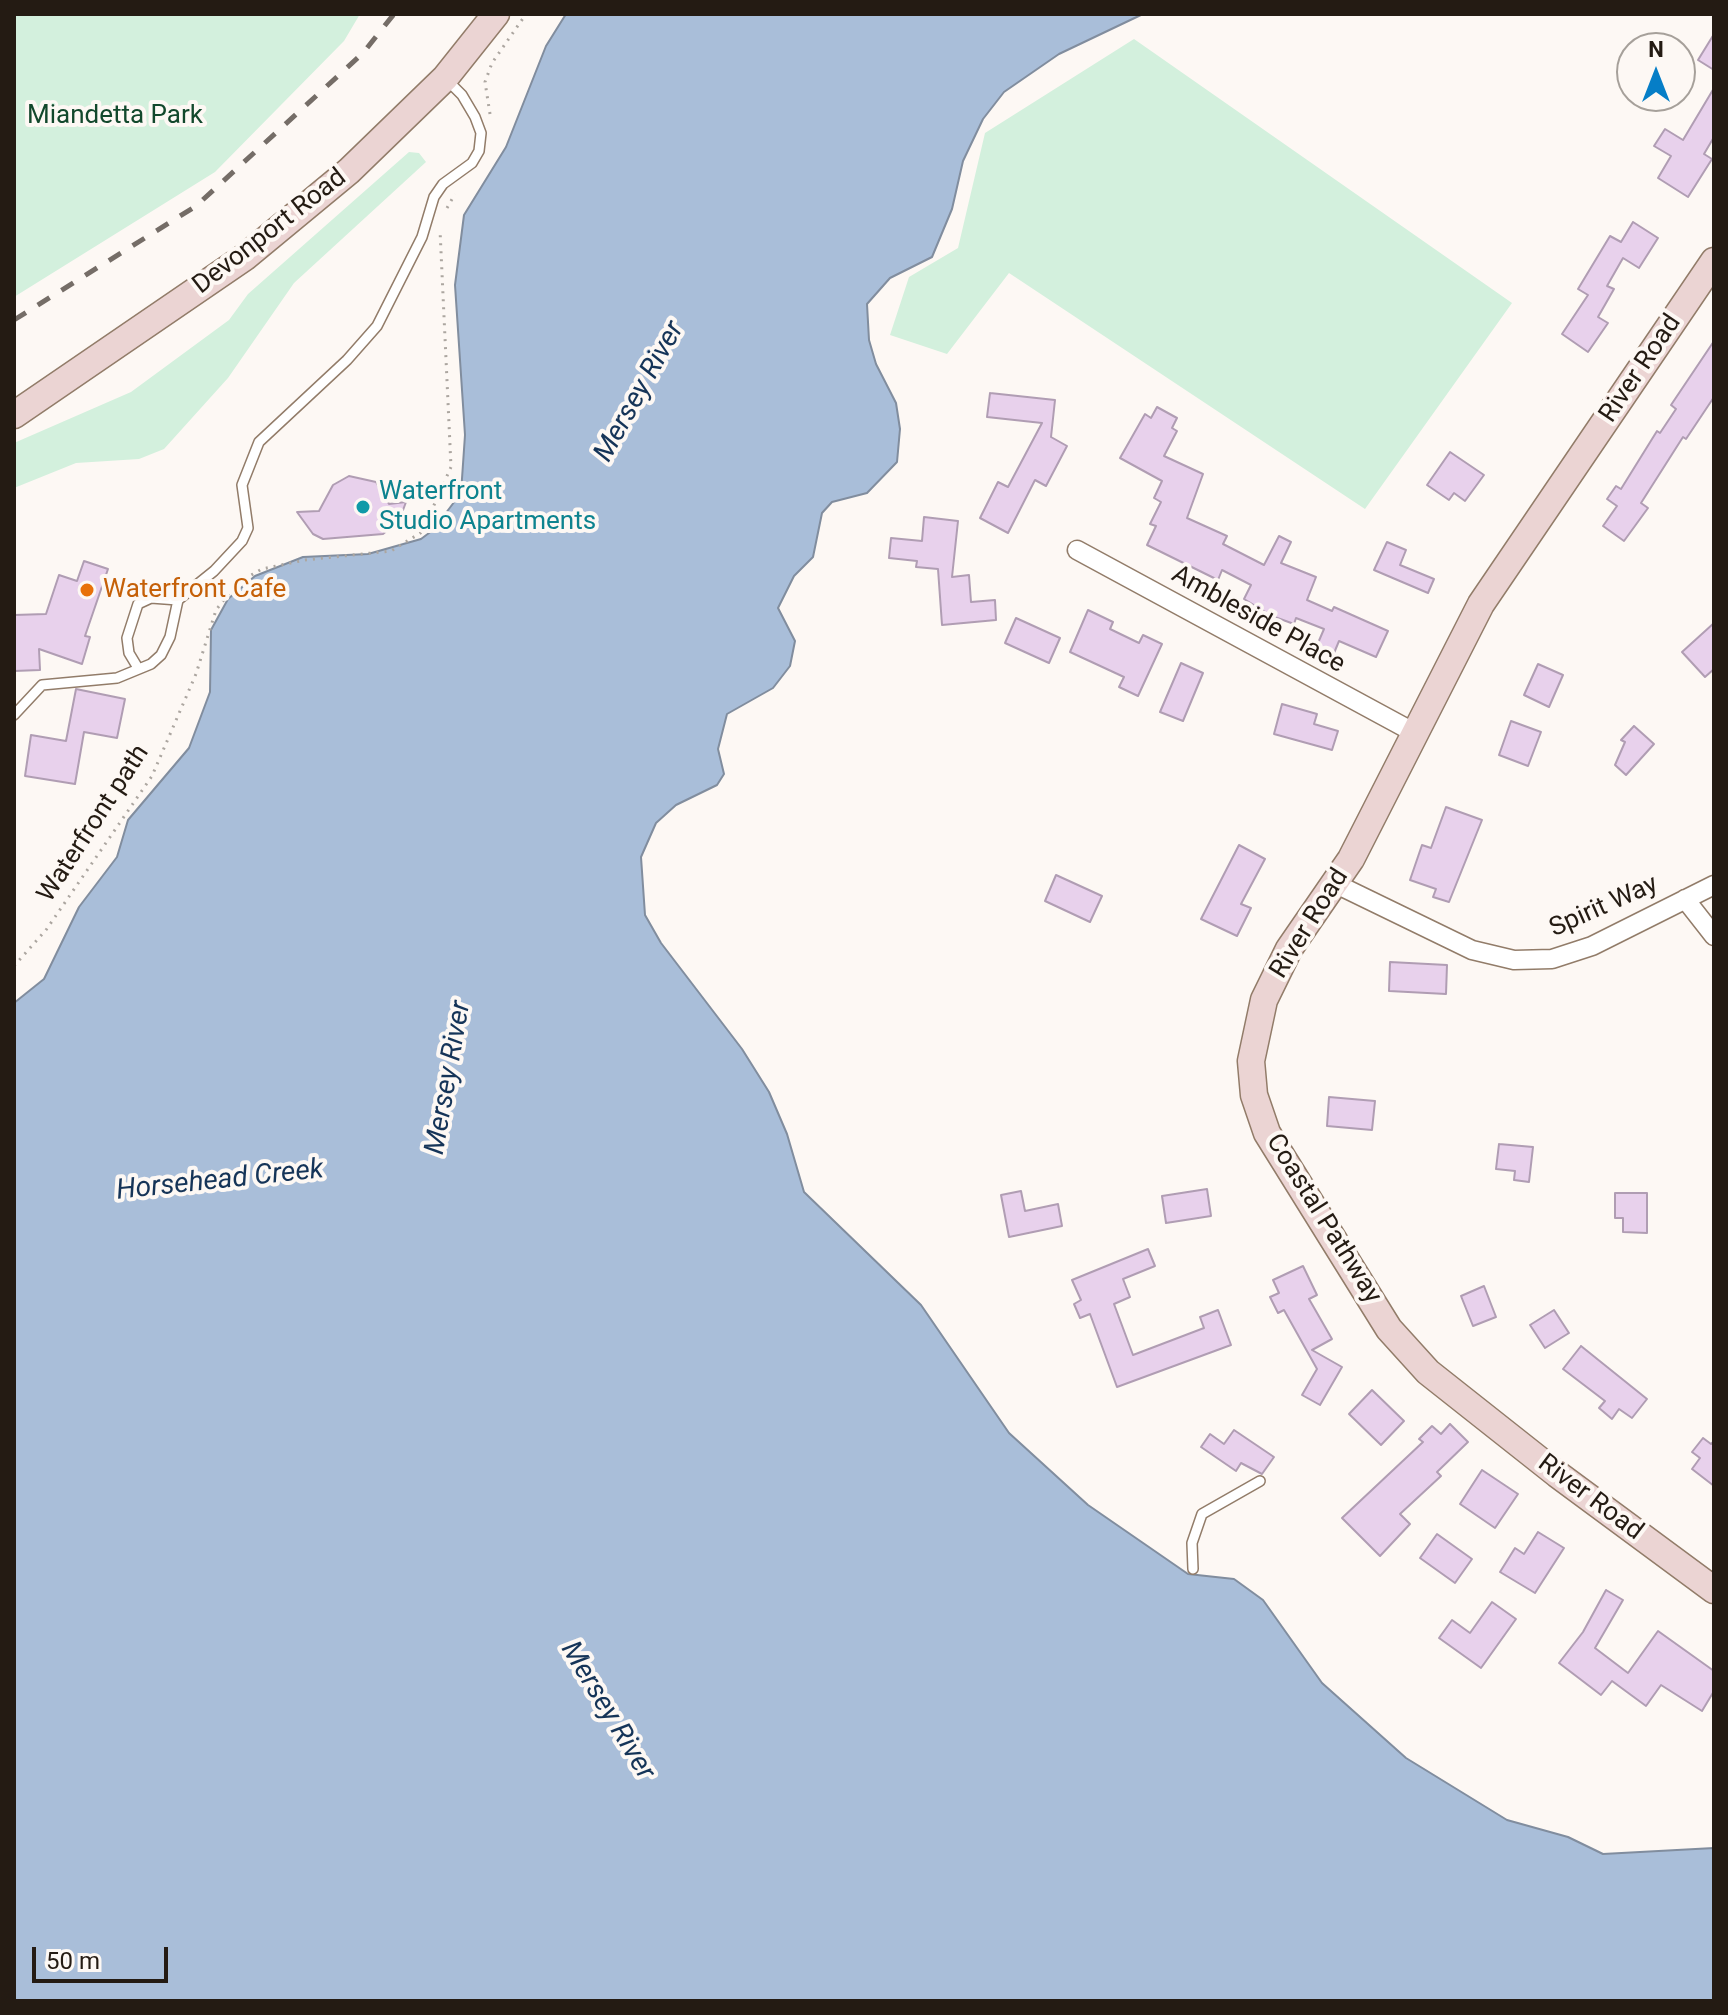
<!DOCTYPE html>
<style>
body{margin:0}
#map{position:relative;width:1728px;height:2015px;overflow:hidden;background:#fdf8f4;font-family:Roboto,sans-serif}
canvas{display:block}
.frame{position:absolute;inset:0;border:16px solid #241b13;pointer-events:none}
.north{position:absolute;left:1616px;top:32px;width:80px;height:80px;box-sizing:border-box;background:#fdf8f4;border:2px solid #a6a09a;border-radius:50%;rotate:0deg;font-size:22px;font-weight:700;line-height:32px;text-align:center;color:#241b13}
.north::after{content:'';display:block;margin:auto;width:28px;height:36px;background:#067ec7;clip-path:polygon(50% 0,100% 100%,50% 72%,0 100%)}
.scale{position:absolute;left:32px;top:1947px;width:136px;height:36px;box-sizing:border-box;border:4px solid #241b13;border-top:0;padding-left:10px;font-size:24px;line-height:28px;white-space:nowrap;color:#241b13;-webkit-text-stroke:6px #fdf8f4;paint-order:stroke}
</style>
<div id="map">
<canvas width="1728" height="2015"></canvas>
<div class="frame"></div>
<div class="north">N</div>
<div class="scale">50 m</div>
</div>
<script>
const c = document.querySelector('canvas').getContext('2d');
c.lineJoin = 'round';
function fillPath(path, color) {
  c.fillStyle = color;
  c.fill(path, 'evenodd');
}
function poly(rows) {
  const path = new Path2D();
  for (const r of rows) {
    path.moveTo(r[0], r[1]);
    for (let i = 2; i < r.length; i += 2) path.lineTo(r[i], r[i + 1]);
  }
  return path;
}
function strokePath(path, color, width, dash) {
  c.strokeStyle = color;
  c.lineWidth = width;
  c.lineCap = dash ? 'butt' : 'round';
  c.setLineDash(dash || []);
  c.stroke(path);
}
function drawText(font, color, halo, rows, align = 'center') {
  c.font = font + ' Roboto,sans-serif';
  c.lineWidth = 8;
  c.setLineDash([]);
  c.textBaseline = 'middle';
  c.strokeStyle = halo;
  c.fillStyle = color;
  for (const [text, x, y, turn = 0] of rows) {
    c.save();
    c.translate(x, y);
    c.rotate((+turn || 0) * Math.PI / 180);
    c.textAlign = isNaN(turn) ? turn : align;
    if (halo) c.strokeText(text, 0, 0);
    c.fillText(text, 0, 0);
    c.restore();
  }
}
const green = poly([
 [14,14,360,14,344,41,215,172,14,297],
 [1134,39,1512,303,1365,509,1009,273,947,354,890,335,909,277,958,248,985,133],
 [409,152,419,153,426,162,294,283,228,378,164,449,139,459,76,463,14,488,14,443,131,392,229,320,248,294]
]);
const water = poly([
 [566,14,1143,14,1059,54,1004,92,983,119,963,161,952,209,932,257,890,278,867,304,869,340,876,364,896,403,900,429,897,462,867,493,832,502,822,513,813,557,794,576,778,608,795,641,790,666,773,688,727,714,718,749,724,774,717,785,676,805,656,823,641,857,645,915,661,943,742,1049,769,1092,787,1134,804,1192,921,1305,1009,1433,1088,1505,1188,1574,1234,1579,1263,1600,1322,1683,1406,1758,1507,1820,1568,1837,1603,1854,1714,1848,1714,2001,14,2001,14,1003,44,979,79,907,117,857,128,820,189,748,210,692,211,630,228,599,255,576,303,557,368,554,421,539,433,530,461,493,465,435,455,285,464,215,506,147,546,46,566,14]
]);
const building = poly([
 [1714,34,1714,70,1698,60,1714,34],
 [1714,88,1714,137,1704,154,1712,159,1688,197,1658,178,1671,156,1654,146,1665,129,1683,140,1714,88],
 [1633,222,1658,238,1639,268,1623,258,1607,286,1614,289,1598,317,1608,323,1588,352,1562,334,1588,295,1578,289,1610,236,1621,242,1633,222],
 [1714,341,1714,397,1686,439,1683,437,1641,503,1648,508,1624,541,1603,526,1617,506,1607,499,1616,486,1621,489,1657,431,1660,433,1676,409,1671,405,1714,341],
 [990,393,1055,400,1051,437,1067,446,1046,486,1035,480,1008,533,980,518,998,482,1008,487,1042,423,987,417,990,393],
 [1157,407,1177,418,1172,428,1177,431,1164,456,1203,474,1187,518,1227,536,1223,544,1264,565,1279,536,1291,542,1281,563,1316,577,1307,600,1332,611,1334,607,1388,631,1376,657,1339,641,1332,658,1315,650,1324,629,1296,618,1294,624,1272,616,1244,599,1251,585,1222,570,1218,580,1147,545,1156,526,1150,524,1161,502,1154,498,1162,481,1120,458,1145,414,1151,418,1157,407],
 [1450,452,1484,475,1465,501,1454,493,1449,500,1427,485,1450,452],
 [349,476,376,482,389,504,406,502,399,521,383,534,323,539,313,534,297,512,319,511,333,485,349,476],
 [924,517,958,521,952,577,969,575,971,602,995,600,996,620,942,625,938,569,916,567,917,561,889,558,891,538,922,541,924,517],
 [1387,542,1406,550,1400,565,1434,579,1428,593,1374,570,1387,542],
 [84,561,108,569,85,636,90,637,82,664,39,649,40,670,14,671,14,615,46,614,59,575,77,581,84,561],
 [1088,610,1113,622,1110,629,1139,643,1143,635,1162,644,1138,696,1119,687,1124,677,1070,652,1088,610],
 [1016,618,1060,638,1049,663,1005,643,1016,618],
 [1714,623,1714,669,1705,677,1682,652,1714,623],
 [1181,663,1203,673,1183,721,1160,712,1181,663],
 [1538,664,1563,675,1549,707,1524,695,1538,664],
 [76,689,125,699,117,738,84,732,75,784,25,776,31,735,66,741,76,689],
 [1282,704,1317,714,1314,724,1338,731,1332,750,1274,734,1282,704],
 [1511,721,1541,732,1528,766,1499,755,1511,721],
 [1634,726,1654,744,1626,775,1615,765,1625,742,1621,740,1634,726],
 [1446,807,1482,820,1449,902,1433,897,1436,889,1410,880,1422,845,1431,848,1446,807],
 [1239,845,1265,859,1241,904,1251,908,1237,936,1201,919,1239,845],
 [1056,875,1102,896,1090,922,1045,901,1056,875],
 [1390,962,1447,965,1446,994,1389,991,1390,962],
 [1329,1097,1375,1101,1372,1130,1327,1126,1329,1097],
 [1499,1144,1533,1147,1529,1182,1514,1180,1515,1171,1496,1169,1499,1144],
 [1207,1189,1211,1216,1166,1223,1162,1196,1207,1189],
 [1021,1191,1025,1211,1058,1204,1062,1226,1009,1237,1001,1195,1021,1191],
 [1615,1193,1647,1193,1647,1233,1623,1232,1623,1218,1615,1218,1615,1193],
 [1148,1249,1155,1266,1123,1279,1130,1297,1114,1304,1133,1355,1204,1328,1200,1317,1218,1310,1231,1345,1117,1387,1090,1314,1080,1318,1074,1304,1081,1300,1072,1280,1148,1249],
 [1303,1266,1317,1295,1309,1299,1332,1339,1312,1350,1342,1367,1320,1405,1302,1395,1317,1369,1284,1310,1278,1313,1270,1297,1279,1293,1273,1280,1303,1266],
 [1484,1286,1496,1317,1473,1326,1461,1296,1484,1286],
 [1554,1310,1569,1333,1545,1348,1530,1325,1554,1310],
 [1581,1346,1647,1399,1632,1418,1619,1409,1612,1419,1599,1408,1605,1401,1563,1369,1581,1346],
 [1372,1390,1404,1421,1381,1445,1349,1414,1372,1390],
 [1450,1424,1468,1442,1437,1472,1441,1476,1400,1514,1410,1524,1380,1556,1342,1518,1423,1442,1419,1439,1432,1426,1441,1434,1450,1424],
 [1234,1430,1274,1457,1262,1474,1241,1463,1236,1471,1201,1447,1210,1434,1224,1444,1234,1430],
 [1703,1438,1711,1444,1714,1441,1714,1486,1692,1469,1700,1458,1692,1452,1703,1438],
 [1482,1470,1518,1494,1495,1528,1460,1504,1482,1470],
 [1538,1532,1564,1548,1535,1593,1500,1572,1515,1548,1524,1554,1538,1532],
 [1437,1534,1472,1559,1455,1583,1420,1558,1437,1534],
 [1606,1590,1623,1600,1595,1648,1628,1673,1658,1631,1714,1671,1714,1691,1702,1711,1661,1685,1646,1706,1612,1681,1601,1695,1559,1663,1583,1632,1606,1590],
 [1492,1602,1516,1619,1481,1668,1439,1638,1452,1620,1470,1633,1492,1602]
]);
const path = poly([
 [490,114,485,82,492,63,526,14],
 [447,208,455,194],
 [14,966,46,930,152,776,196,674,216,610,237,583,262,569,305,560,391,551,422,532,451,467,440,230]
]);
const service = poly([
 [138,668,129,653,127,638,138,604,151,598,178,600],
 [14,715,42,685,117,678,151,664,161,655,170,637,178,600,214,571,242,541,248,528,242,485,259,442,347,360,377,326,422,237,434,197,443,184,472,163,479,151,481,133,475,117,462,95,447,80],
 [1193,1569,1192,1543,1202,1514,1260,1481]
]);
const minor = poly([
 [1077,550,1415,733],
 [1334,883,1472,950,1514,960,1552,959,1592,946,1714,885],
 [1685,899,1714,936]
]);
const secondary = poly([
 [1714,261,1481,604,1351,859,1289,949,1264,1000,1251,1061,1254,1095,1267,1133,1389,1329,1428,1372,1557,1474,1714,1590],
 [14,415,245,257,349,171,445,78,496,14]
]);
const rail = poly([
 [14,320,196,206,363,53,394,14]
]);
const markers = [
 [363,507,8,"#0f9aa8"],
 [87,590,8,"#e8710a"]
];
const parkNames = [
 ["Miandetta Park",115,116]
];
const streetNames = [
 ["Devonport Road",270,232,-38],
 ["River Road",1641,369,-56],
 ["Ambleside Place",1258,620,29],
 ["Waterfront path",94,824,-57],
 ["Spirit Way",1604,907,-24],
 ["River Road",1310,924,-58],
 ["Coastal Pathway",1323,1219,58],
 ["River Road",1590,1498,37]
];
const cultureNames = [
 ["Waterfront",379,492],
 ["Studio Apartments",379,522]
];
const foodNames = [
 ["Waterfront Cafe",103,590]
];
const waterNames = [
 ["Mersey River",640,392,-61],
 ["Mersey River",449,1078,-80],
 ["Horsehead Creek",220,1181,-6],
 ["Mersey River",607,1711,59]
];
fillPath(green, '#d3f0dd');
fillPath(water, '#a9bed9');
strokePath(water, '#818d9e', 2);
fillPath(building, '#e8d1ec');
strokePath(building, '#b09db3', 2);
strokePath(service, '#927c69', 12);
strokePath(minor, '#927c69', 21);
strokePath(secondary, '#927c69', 29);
strokePath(path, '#aca6a0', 3, [2, 6]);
strokePath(service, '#fff', 9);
strokePath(minor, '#fff', 18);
strokePath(secondary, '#ebd4d3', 26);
strokePath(rail, '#756d67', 5, [14, 14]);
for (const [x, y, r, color] of markers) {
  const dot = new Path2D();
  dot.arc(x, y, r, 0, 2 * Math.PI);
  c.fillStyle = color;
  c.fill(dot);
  strokePath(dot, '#fdf8f4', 3);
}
drawText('26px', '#12482c', '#fdf8f4', parkNames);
drawText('26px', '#241b13', '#fdf8f4', streetNames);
drawText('26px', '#0d838f', '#fdf8f4', cultureNames, 'left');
drawText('26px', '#c56008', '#fdf8f4', foodNames, 'left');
drawText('italic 28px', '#153458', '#fdf8f4', waterNames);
</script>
